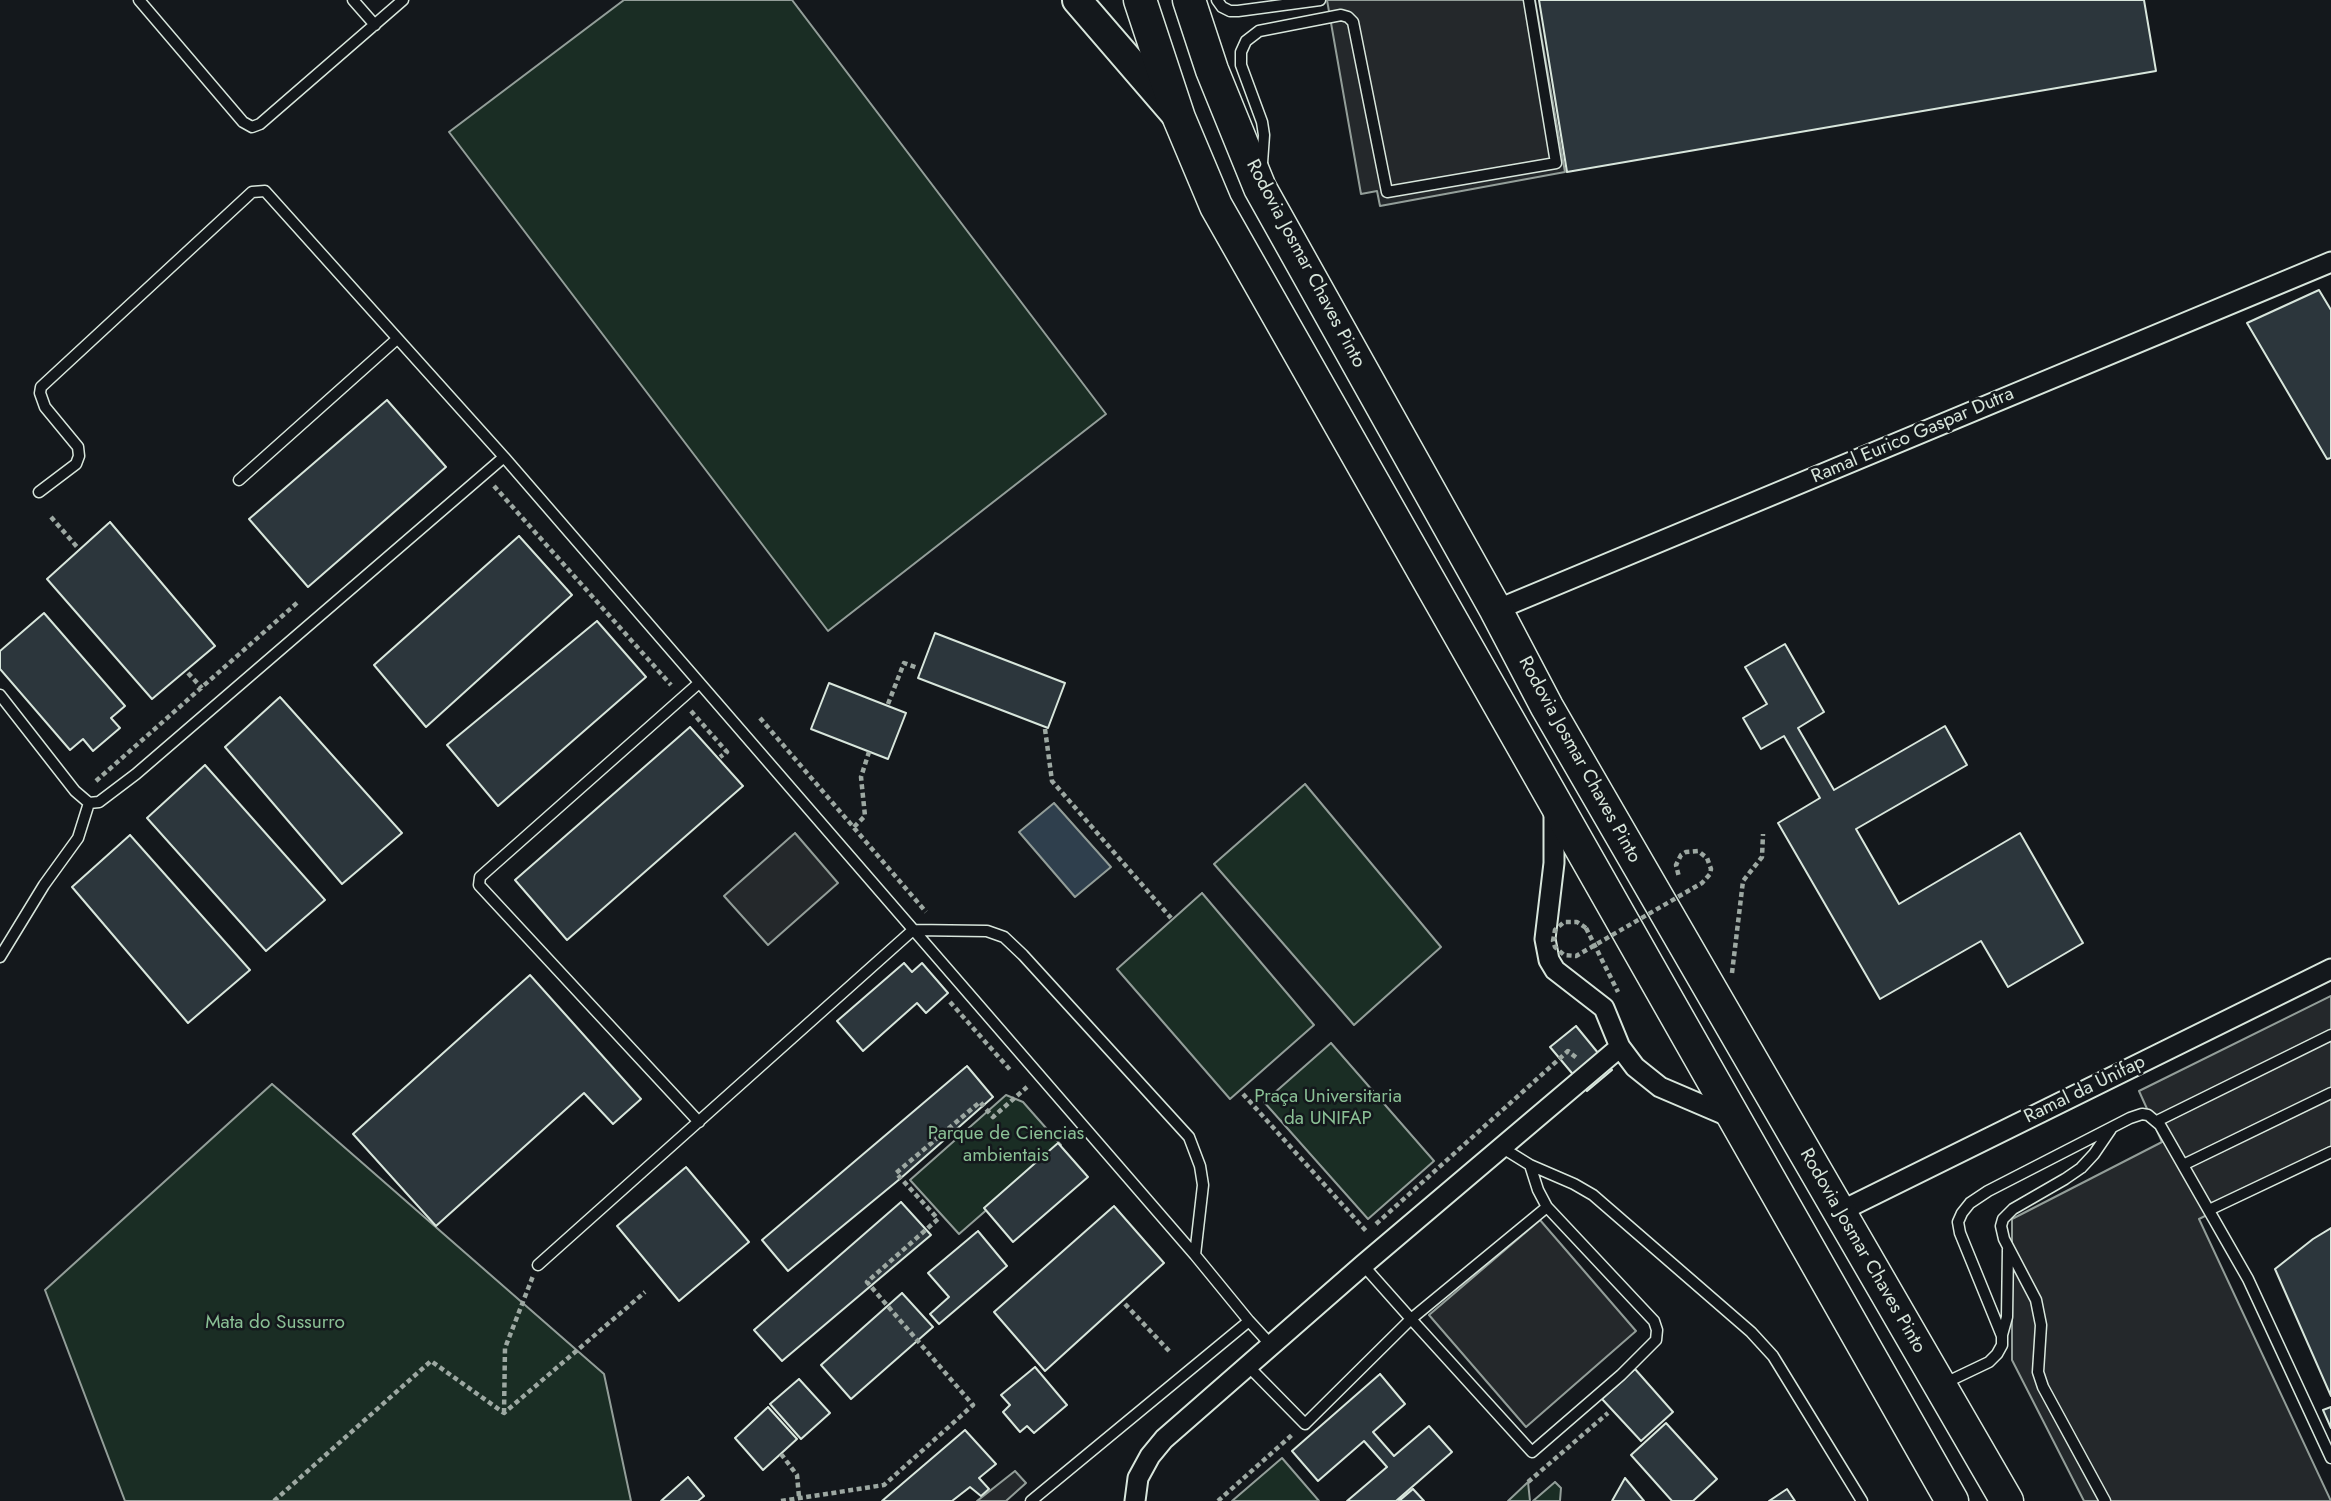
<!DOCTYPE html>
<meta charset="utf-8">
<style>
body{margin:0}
canvas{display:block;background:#14181c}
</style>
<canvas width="2331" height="1501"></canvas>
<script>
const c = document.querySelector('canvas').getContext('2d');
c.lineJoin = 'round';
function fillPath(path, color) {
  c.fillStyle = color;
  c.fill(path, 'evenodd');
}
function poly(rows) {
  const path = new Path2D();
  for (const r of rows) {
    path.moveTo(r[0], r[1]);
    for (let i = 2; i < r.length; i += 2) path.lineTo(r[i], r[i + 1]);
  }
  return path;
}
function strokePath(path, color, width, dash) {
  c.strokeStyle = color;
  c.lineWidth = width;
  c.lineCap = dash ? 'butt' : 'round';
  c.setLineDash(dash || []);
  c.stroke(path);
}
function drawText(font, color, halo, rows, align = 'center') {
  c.font = font + ' Jost,sans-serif';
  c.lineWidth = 5;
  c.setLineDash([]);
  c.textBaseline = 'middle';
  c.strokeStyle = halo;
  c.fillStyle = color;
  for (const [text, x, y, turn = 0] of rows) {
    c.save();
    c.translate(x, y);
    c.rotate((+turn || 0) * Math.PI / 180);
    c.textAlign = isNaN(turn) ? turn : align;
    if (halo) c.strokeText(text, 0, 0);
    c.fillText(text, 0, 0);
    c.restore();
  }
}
const green = poly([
 [624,0,792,0,1106,414,828,631,449,132,624,0],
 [1305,784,1441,947,1354,1025,1214,864,1305,784],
 [1202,893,1314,1025,1230,1099,1117,969,1202,893],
 [1331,1043,1434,1161,1368,1219,1264,1102,1331,1043],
 [272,1084,604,1374,631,1501,125,1501,45,1290,272,1084],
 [1006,1095,1023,1102,1061,1145,959,1234,910,1180,1006,1095],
 [1282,1458,1319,1501,1232,1501,1282,1458],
 [1528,1482,1530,1501,1508,1501,1528,1482],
 [1555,1482,1561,1488,1560,1501,1533,1501,1555,1482]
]);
const parking = poly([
 [1327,0,1535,0,1565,172,1380,206,1377,191,1361,194,1327,0],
 [795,833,838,883,768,945,724,896,795,833],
 [2331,996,2331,1153,2199,1219,2331,1501,2084,1501,2012,1360,2012,1219,2162,1142,2139,1091,2331,996],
 [1540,1220,1636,1331,1526,1427,1429,1315,1540,1220],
 [1015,1471,1026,1483,1006,1501,977,1501,1015,1471]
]);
const water = poly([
 [1054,803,1111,867,1075,897,1019,832,1054,803]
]);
const building = poly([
 [1539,0,2144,0,2156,71,1567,172,1539,0],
 [2319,290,2331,310,2331,458,2327,459,2247,323,2319,290],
 [387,400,446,467,308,587,249,519,387,400],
 [110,522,215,646,152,699,47,579,110,522],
 [519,536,572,595,426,727,374,665,519,536],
 [44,613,125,706,111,718,120,728,93,751,83,739,70,750,0,669,0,651,44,613],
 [597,621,646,677,498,806,447,745,597,621],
 [935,633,1065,683,1048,728,918,678,935,633],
 [1785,644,1824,712,1798,728,1834,790,1945,726,1967,765,1856,829,1899,904,2020,833,2083,943,2008,987,1981,941,1880,999,1778,823,1820,798,1784,736,1761,749,1743,718,1767,704,1745,667,1785,644],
 [829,683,906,713,888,759,811,729,829,683],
 [280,697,402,833,342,884,225,747,280,697],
 [690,727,743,786,567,940,515,880,690,727],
 [205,765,325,900,266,951,147,818,205,765],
 [130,835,250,970,188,1023,72,887,130,835],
 [904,963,912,972,922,963,948,993,926,1013,917,1003,863,1051,837,1021,904,963],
 [530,975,641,1099,613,1124,584,1093,436,1226,353,1134,530,975],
 [1576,1026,1612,1070,1587,1091,1550,1047,1576,1026],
 [967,1066,993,1097,901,1178,788,1271,762,1240,967,1066],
 [1058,1143,1088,1177,1013,1242,984,1208,1058,1143],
 [686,1167,749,1242,679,1301,617,1226,686,1167],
 [901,1202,931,1235,782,1361,754,1330,901,1202],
 [1114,1206,1164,1263,1045,1371,994,1312,1114,1206],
 [2331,1228,2331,1396,2275,1269,2313,1239,2331,1228],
 [978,1231,1007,1266,939,1324,930,1314,949,1297,928,1273,978,1231],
 [902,1293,933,1327,851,1399,821,1365,902,1293],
 [1035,1367,1067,1405,1034,1433,1027,1426,1020,1432,1003,1412,1010,1405,1001,1395,1035,1367],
 [1635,1369,1673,1412,1641,1441,1602,1399,1635,1369],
 [1380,1374,1405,1404,1373,1432,1394,1456,1429,1426,1452,1452,1396,1501,1347,1501,1387,1467,1364,1441,1318,1481,1292,1451,1380,1374],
 [799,1379,830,1413,801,1439,770,1404,799,1379],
 [768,1407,797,1439,763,1470,735,1438,768,1407],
 [2331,1407,2331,1428,2323,1410,2331,1407],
 [1666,1423,1717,1479,1693,1501,1672,1501,1631,1455,1666,1423],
 [965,1430,996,1464,979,1478,989,1489,981,1496,970,1487,952,1501,882,1501,965,1430],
 [688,1477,704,1496,698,1501,661,1501,688,1477],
 [1625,1478,1644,1501,1612,1501,1625,1478],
 [1413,1489,1424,1501,1399,1501,1413,1489],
 [1787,1489,1795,1501,1769,1501,1787,1489]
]);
const path = poly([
 [494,486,671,685],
 [51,517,78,548],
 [188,673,202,688],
 [888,704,904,663,918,668],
 [691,711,727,752,720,757],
 [760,718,926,912],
 [1045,729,1052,781,1171,918],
 [96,781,298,602],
 [854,827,865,816,861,777,869,752],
 [1586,928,1618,992],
 [1732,973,1743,881,1762,857,1763,834],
 [950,1002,1012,1072],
 [1243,1094,1367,1232],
 [1376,1224,1568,1051,1578,1059],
 [1125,1304,1170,1352],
 [504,1413,505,1348,533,1276],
 [781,1454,797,1475,799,1497],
 [1528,1482,1608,1413],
 [274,1501,431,1361,504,1413,645,1292],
 [781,1501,884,1485,973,1405,867,1282,938,1219,896,1173,980,1102,993,1117,1027,1087],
 [1218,1501,1293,1434]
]);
const lane = poly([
 [139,0,243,122,252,127,260,124,403,0],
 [353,0,375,25],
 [1217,0,1222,7,1230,11,1238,11,1320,0],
 [1262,163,1264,135,1262,122,1241,65,1241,52,1246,41,1259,31,1341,15,1348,17,1353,22,1387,192,1556,163,1529,0],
 [504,457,1195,1255,1249,1321],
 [239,480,397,339],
 [699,683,480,877,479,885,699,1122],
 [0,695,75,791,89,803,99,802,136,774,504,457,265,191,252,192,41,387,40,393,45,407,78,447,79,456,76,464,39,492],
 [0,957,44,885,78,838,89,803],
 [2157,1121,2331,1035],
 [1501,1147,1530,1165,1538,1190,1547,1207,1411,1319,1532,1452,1621,1375,1656,1340,1657,1330,1654,1321,1547,1207],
 [1530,1165,1574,1184,1593,1195,1751,1332,1773,1356,1862,1501],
 [2183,1165,2331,1093],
 [2209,1210,2331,1152],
 [538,1265,913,930,987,931,1004,937,1023,955,1189,1137,1200,1166,1203,1185,1195,1255],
 [2002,1335,2007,1317,2008,1249],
 [1248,1366,1305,1424,1411,1319,1363,1265],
 [1945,1383,1989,1362,1997,1354,2002,1345,2002,1336,1960,1233,1958,1222,1962,1213,1970,1203,1988,1191,2130,1118,2142,1114,2148,1115,2160,1125,2248,1279,2331,1458],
 [1031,1501,1249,1321,1271,1345],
 [2105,1501,2043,1387,2038,1372,2041,1325,2036,1300,2004,1239,2001,1226,2003,1219,2013,1209,2065,1179,2081,1168,2094,1154,2111,1129]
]);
const street = poly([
 [1496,610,2331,262],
 [1554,809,1554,863,1545,939,1549,960,1555,970,1604,1008,1620,1047,1635,1067,1660,1087,1735,1119],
 [1839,1212,2331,969],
 [1135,1501,1138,1478,1150,1456,1164,1439,1363,1265,1620,1047]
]);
const secondary = poly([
 [1077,0,1177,116]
]);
const primary = poly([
 [1140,0,1179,118,1216,206,1952,1501],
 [1189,0,1212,70,1260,188,1496,610,1547,707,2007,1501]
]);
const pathBridge = poly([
 [1586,928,1577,922,1564,922,1555,930,1553,941,1555,947,1564,955,1576,956,1702,883,1710,874,1711,869,1707,858,1698,851,1686,852,1681,855,1676,865,1679,877]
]);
const streetNames = [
 ["Rodovia Josmar Chaves Pinto",1305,264,62],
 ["Ramal Eurico Gaspar Dutra",1913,436,-23],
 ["Rodovia Josmar Chaves Pinto",1579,760,61],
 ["Ramal da Unifap",2085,1090,-26],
 ["Rodovia Josmar Chaves Pinto",1862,1251,60]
];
const parkNames = [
 ["Praça Universitaria",1328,1097],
 ["da UNIFAP",1328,1119],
 ["Parque de Ciencias",1006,1134],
 ["ambientais",1006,1156],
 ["Mata do Sussurro",275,1323]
];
fillPath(green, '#1a2d24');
strokePath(green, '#939e99', 2);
fillPath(parking, '#24282b');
strokePath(parking, '#939e99', 2);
fillPath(water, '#2f3f4d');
strokePath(water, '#939e99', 2);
fillPath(building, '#2c363c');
strokePath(building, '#d8e6dc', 2);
strokePath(lane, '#d8e6dc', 13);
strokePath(street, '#d8e6dc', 23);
strokePath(secondary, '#d8e6dc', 32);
strokePath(primary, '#d8e6dc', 35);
strokePath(path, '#9da8a2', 4.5, [5, 3.5]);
strokePath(lane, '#14181c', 10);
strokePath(street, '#14181c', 19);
strokePath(secondary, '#14181c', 28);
strokePath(primary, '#14181c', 32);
strokePath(pathBridge, '#9da8a2', 4.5, [5, 3.5]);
drawText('19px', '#d8e6dc', '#14181c', streetNames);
drawText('19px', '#8ac095', '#14181c', parkNames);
</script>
